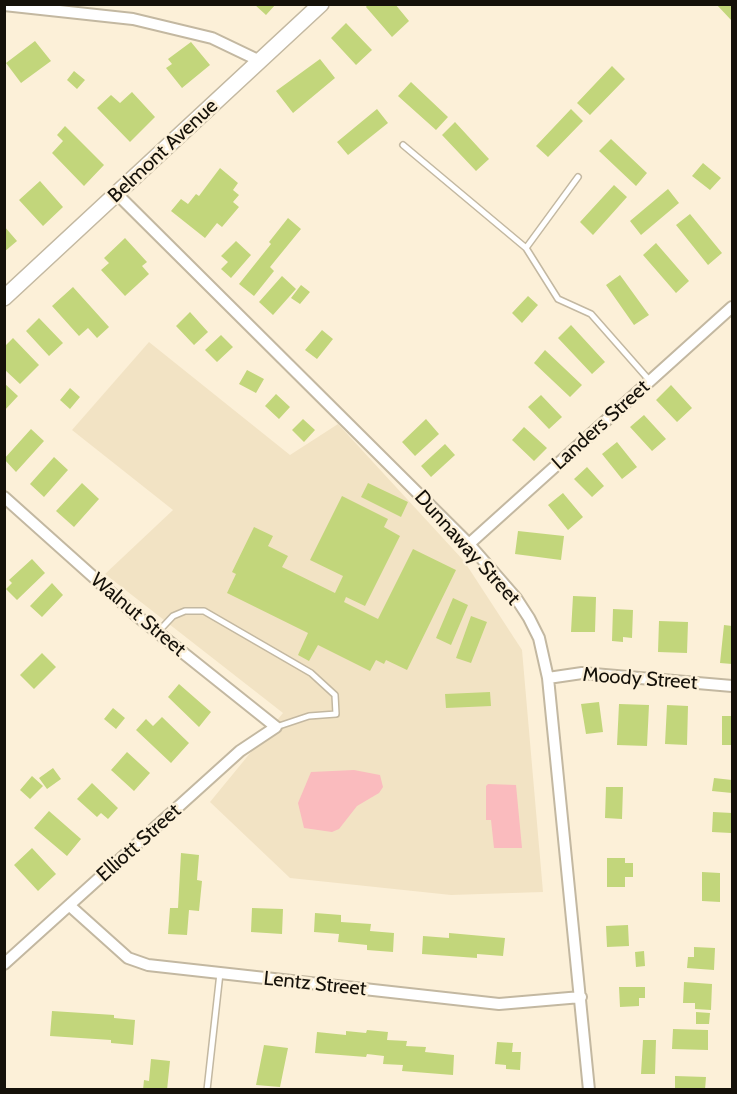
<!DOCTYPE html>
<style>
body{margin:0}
#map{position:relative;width:737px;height:1094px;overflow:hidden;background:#fcf0d8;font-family:Cabin,sans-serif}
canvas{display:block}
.frame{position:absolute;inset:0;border:6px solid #151109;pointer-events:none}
</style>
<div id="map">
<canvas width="737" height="1094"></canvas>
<div class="frame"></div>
</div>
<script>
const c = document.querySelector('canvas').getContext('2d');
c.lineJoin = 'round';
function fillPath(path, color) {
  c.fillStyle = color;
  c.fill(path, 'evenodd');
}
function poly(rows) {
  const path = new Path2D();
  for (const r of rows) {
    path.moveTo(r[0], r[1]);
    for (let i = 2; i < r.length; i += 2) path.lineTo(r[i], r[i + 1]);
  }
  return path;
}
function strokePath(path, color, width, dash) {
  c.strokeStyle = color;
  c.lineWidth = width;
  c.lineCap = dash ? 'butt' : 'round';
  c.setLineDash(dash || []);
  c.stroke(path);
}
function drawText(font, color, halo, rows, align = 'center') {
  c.font = font + ' Cabin,sans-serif';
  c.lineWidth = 5;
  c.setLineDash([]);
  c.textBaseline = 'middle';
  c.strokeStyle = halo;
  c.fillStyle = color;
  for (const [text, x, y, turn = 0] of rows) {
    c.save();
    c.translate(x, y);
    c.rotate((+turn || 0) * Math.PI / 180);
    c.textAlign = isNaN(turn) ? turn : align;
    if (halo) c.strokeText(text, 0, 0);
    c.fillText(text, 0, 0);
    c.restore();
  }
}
const built = poly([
 [149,342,290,455,338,424,464,561,522,650,543,892,451,895,290,878,210,802,283,713,105,574,173,510,72,430]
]);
const green = poly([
 [354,770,380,775,383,787,379,793,357,806,339,829,332,832,304,828,298,803,311,772],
 [488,784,516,785,522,848,494,848,491,820,486,820,486,786]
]);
const building = poly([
 [254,4,276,4,266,15],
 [368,4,395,4,409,21,392,37,366,7],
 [716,4,732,4,732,21],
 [346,23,372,50,356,65,331,38],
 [35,41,51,61,21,83,6,63],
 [191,42,210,65,182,88,166,68,172,64,168,59],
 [320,59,335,78,293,113,276,91],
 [612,66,625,79,590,115,577,103],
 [74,71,85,80,77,89,67,80],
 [411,82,448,117,436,130,398,96],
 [132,92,155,117,130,142,97,108,111,95,120,103],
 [377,109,388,123,348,155,337,142],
 [571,109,583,121,548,157,536,146],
 [455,122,489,159,476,171,442,135],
 [65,126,104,165,84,186,52,153,63,141,57,135],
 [611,139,647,173,636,186,599,151],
 [703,163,721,178,710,190,692,176],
 [220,168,238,183,233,190,239,195,233,202,239,207,222,227,217,223,205,238,171,211,181,199,188,204,196,194,199,196],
 [40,181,63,207,43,226,19,200],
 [614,185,627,197,593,235,580,222],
 [668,189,679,203,641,235,630,221],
 [690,214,722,253,708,265,676,225],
 [288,218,301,229,270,267,274,271,254,296,239,284,271,244,269,242],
 [4,226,17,241,4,252],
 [125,238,147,262,142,266,149,274,125,296,101,270,109,263,104,258],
 [236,241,251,255,231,278,221,269,228,262,221,256],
 [656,243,689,281,676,293,643,255],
 [620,275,649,315,634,325,606,285],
 [282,276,296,289,273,315,259,302],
 [301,285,310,292,300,304,291,298],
 [73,287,109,327,97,338,88,328,79,336,52,306],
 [528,296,538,305,522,323,512,313],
 [190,312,208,332,194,345,176,326],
 [39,318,63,343,49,356,26,331],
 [571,325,605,362,592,374,558,338],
 [322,330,333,339,317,359,305,350],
 [221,335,233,347,217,362,205,350],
 [13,338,39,365,20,384,4,369,4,347],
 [545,350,582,385,570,397,534,363],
 [247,370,264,379,256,393,239,384],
 [4,383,18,396,4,411],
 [671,385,692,408,677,422,656,400],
 [70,388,80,397,70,409,60,400],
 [276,394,290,407,279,419,265,406],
 [541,395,562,417,549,429,528,407],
 [644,415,666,439,652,451,630,427],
 [303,419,315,430,304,442,292,430],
 [426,419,439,434,415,456,402,442],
 [524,427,547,448,534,461,512,440],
 [31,429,44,441,16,472,4,459],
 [617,442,637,467,622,479,602,454],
 [445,444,455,455,431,477,421,466],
 [54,457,68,470,44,497,30,484],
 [587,467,604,486,592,497,574,479],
 [82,483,99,499,74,527,56,511],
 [368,483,408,502,401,517,361,497],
 [563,493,583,517,568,530,548,505],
 [342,496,388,519,384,527,400,536,365,606,346,597,344,602,378,619,413,549,456,570,407,670,386,660,384,664,376,660,370,671,318,645,309,661,298,655,308,633,227,593,236,574,232,572,254,527,273,536,268,546,288,556,282,567,335,593,343,576,310,560],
 [518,531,564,536,561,560,515,554],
 [32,559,45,573,17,600,6,589,12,583,9,580],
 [52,583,63,595,42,617,30,606],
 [573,596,596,597,595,632,571,632],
 [453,598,468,605,451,645,436,638],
 [613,609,633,610,632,638,623,637,623,642,612,641],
 [471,616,487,622,471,663,456,658],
 [659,621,688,622,687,653,658,652],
 [724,625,732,626,732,664,720,663],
 [42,653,56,667,34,689,20,675],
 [179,684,211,712,199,727,168,697],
 [490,692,491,706,446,708,445,694],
 [599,702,603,732,586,734,581,704],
 [619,704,649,705,647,746,617,745],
 [667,705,688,706,687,745,665,744],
 [113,708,125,718,116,729,104,719],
 [722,716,732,716,732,745,722,745],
 [162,717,189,743,171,763,136,730,146,719,153,726],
 [127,752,150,773,134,791,111,770],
 [53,768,61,779,47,789,39,778],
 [32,776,43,786,30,799,20,790],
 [714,778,732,780,732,793,712,791],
 [92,783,118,808,108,819,101,813,97,817,77,799],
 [606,787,623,787,622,819,605,818],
 [49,811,81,839,67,856,34,828],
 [713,812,732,813,731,833,712,832],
 [32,848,56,874,38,891,14,865],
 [181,853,199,855,197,880,202,881,199,911,189,910,187,935,168,934,170,908,178,908],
 [607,858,625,858,625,863,633,863,633,877,625,877,625,887,607,887],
 [702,872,720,873,720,902,702,901],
 [252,908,283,909,282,934,251,932],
 [315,913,341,915,341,922,371,924,370,931,394,933,393,952,367,950,367,945,338,942,339,934,314,932],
 [628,925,629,946,607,947,606,926],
 [449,933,505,938,503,956,477,954,477,958,422,954,423,936,449,938],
 [694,947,715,948,714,970,687,968,688,957,694,957],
 [644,951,645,966,636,967,635,952],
 [684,982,712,984,711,1010,695,1009,695,1003,683,1003],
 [619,987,645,987,645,998,639,998,639,1006,620,1007],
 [52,1011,114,1015,114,1018,135,1020,133,1045,111,1043,111,1040,50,1036],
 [696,1012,710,1013,709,1024,696,1024],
 [673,1029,708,1030,708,1050,672,1049],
 [367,1030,388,1032,387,1040,407,1041,406,1046,426,1047,425,1052,454,1055,453,1075,402,1071,403,1065,383,1064,384,1056,367,1054,366,1057,315,1053,317,1032,346,1035,346,1031,366,1033],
 [643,1040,656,1040,655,1074,641,1074],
 [497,1042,513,1043,512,1052,521,1052,520,1070,506,1069,506,1065,495,1064],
 [264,1045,288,1048,280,1087,256,1085],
 [151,1059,170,1061,167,1090,143,1090,144,1080,149,1081],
 [675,1076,706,1077,705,1090,675,1090]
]);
const lane = poly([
 [403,145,526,248],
 [578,177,526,248,558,299,591,314,650,381],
 [157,633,173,616,185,611,204,611,311,673,335,695,336,714,309,716,276,727],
 [207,1090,220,973]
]);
const street = poly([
 [4,5,133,19,212,38,260,61],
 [117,194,469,544,516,598,529,618,539,638,548,678,589,1090],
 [4,497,137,616,276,727,240,751,4,964],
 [469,544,732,307],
 [548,678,582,673,732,686],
 [70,906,128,958,148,965,499,1004,581,997]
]);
const secondary = poly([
 [4,298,321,4]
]);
const streetNames = [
 ["Belmont Avenue",163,151,-43],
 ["Landers Street",601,425,-42],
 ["Dunnaway Street",467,548,48],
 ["Walnut Street",138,615,40],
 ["Moody Street",640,679,4],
 ["Elliott Street",139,843,-42],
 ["Lentz Street",315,984,6]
];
fillPath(built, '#f2e3c4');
fillPath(green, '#fabbbe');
fillPath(building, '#c2d67b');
strokePath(lane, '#c3b8a1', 8);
strokePath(street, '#c3b8a1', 14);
strokePath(secondary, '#c3b8a1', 18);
strokePath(lane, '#fff', 5);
strokePath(street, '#fff', 10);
strokePath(secondary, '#fff', 15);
drawText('20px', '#151109', '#fcf0d8', streetNames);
</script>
